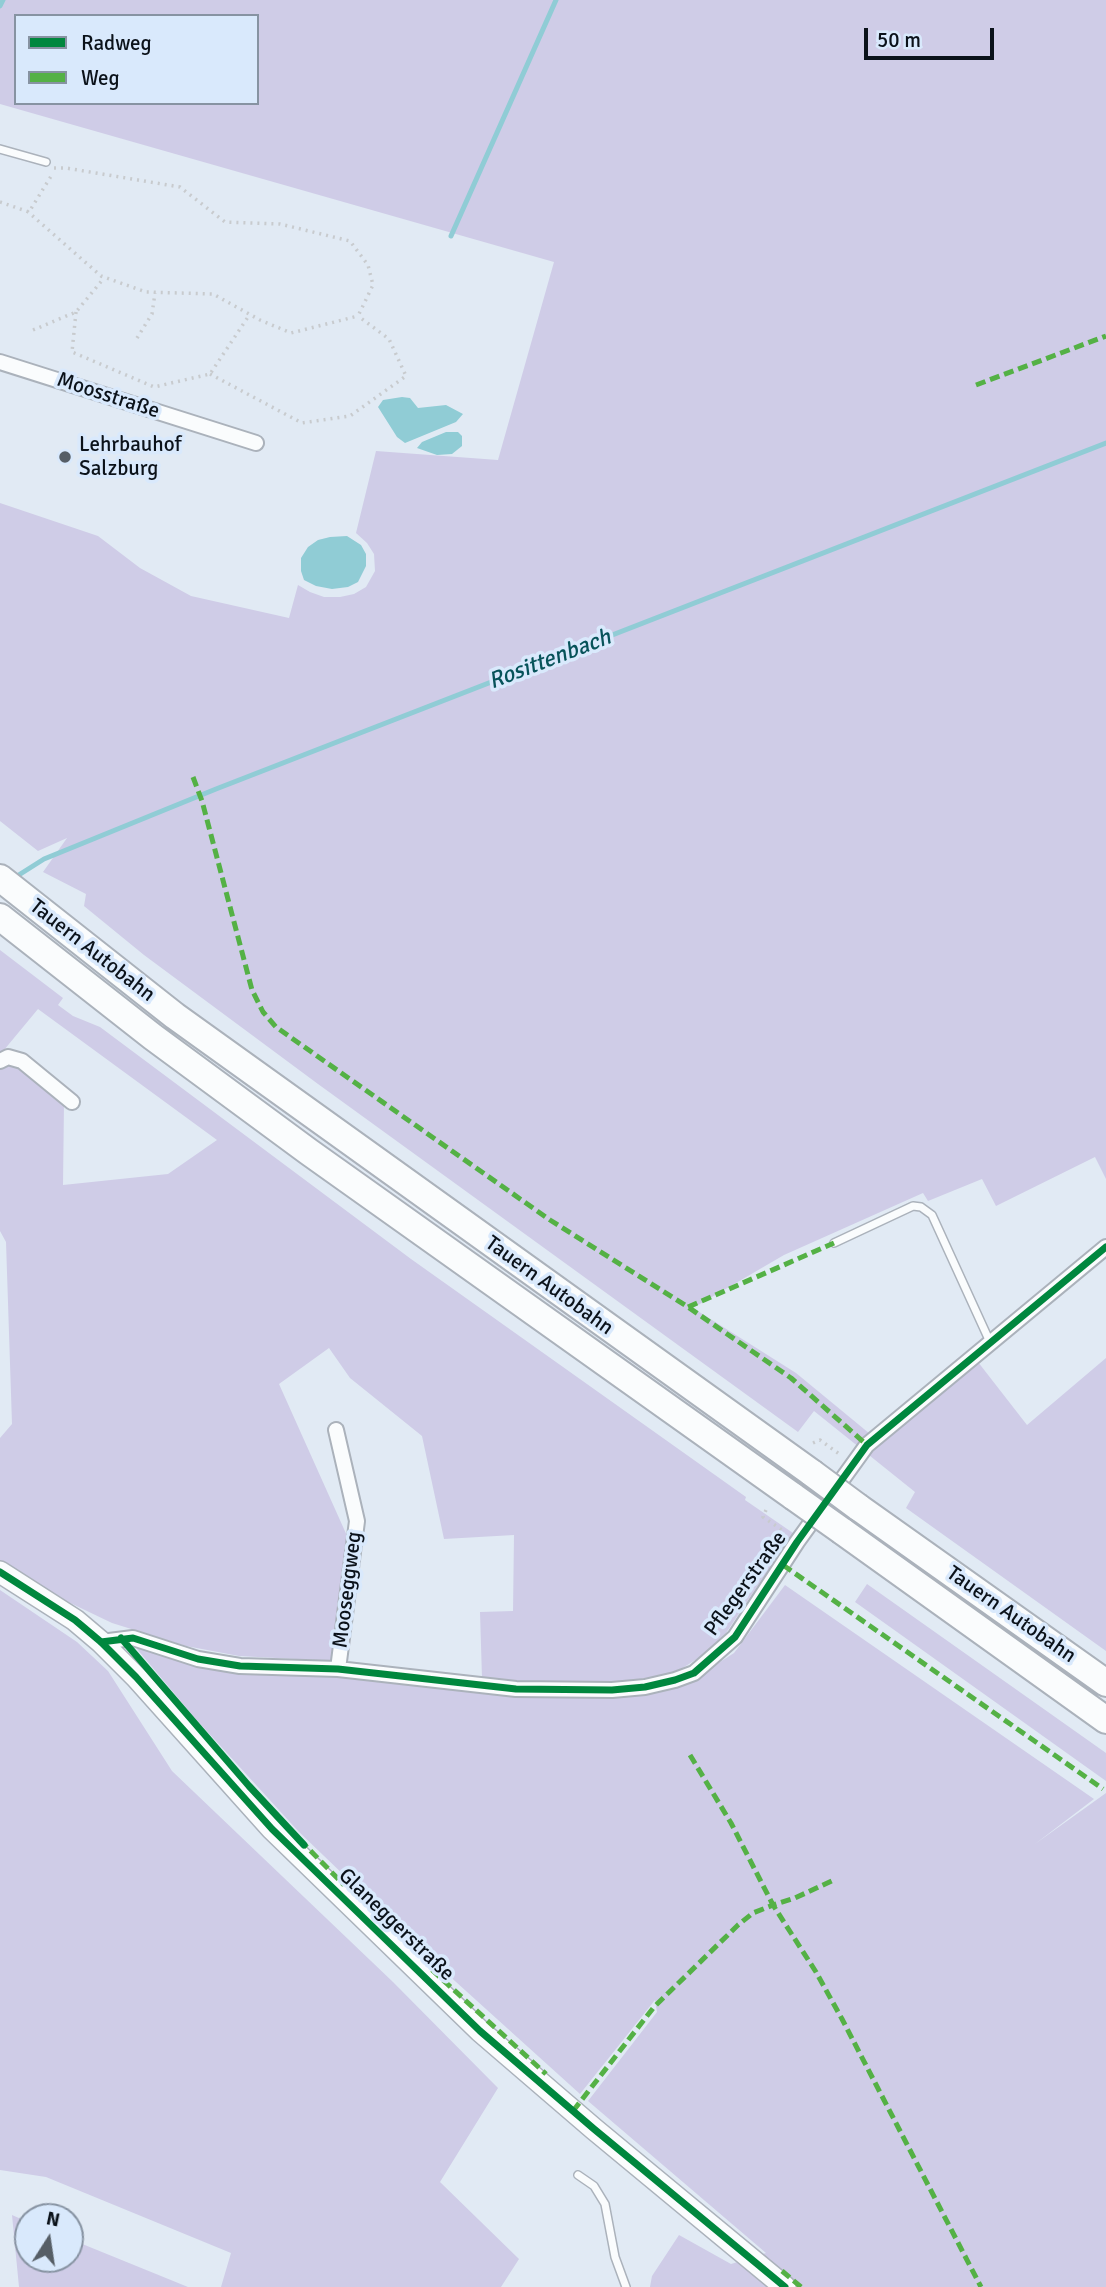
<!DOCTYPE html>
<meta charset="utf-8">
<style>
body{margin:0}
#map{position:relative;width:1106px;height:2287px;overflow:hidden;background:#e1eaf4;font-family:Signika,sans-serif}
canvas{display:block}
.legend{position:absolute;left:14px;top:14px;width:245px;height:91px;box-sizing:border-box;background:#d9e9fc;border:2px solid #8793a2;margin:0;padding:9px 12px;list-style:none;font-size:21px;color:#0b121a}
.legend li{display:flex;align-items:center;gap:14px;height:35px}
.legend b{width:35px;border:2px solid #8793a2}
.north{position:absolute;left:14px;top:2203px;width:70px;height:70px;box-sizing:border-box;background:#d9e9fc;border:2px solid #8793a2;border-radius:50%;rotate:12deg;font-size:19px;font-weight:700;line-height:28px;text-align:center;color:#0b121a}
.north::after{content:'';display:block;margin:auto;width:24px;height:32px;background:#565e66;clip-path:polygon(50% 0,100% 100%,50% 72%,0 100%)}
.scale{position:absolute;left:864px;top:28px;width:130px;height:32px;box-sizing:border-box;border:4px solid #0b121a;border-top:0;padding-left:9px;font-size:21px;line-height:24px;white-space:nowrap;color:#0b121a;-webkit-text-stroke:5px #d9e9fc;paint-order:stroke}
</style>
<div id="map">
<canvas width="1106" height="2287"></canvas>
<ul class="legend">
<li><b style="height:9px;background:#00873e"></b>Radweg</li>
<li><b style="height:9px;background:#54b145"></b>Weg</li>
</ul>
<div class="north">N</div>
<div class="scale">50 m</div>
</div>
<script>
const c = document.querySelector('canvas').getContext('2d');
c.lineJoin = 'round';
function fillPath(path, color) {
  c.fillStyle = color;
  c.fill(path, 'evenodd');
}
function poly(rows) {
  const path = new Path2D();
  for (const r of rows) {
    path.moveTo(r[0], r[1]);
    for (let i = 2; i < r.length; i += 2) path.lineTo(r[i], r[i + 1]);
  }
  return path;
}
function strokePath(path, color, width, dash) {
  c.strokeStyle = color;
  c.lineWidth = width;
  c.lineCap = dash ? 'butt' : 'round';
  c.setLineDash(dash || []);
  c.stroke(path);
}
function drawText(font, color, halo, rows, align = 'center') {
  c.font = font + ' Signika,sans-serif';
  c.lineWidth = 7;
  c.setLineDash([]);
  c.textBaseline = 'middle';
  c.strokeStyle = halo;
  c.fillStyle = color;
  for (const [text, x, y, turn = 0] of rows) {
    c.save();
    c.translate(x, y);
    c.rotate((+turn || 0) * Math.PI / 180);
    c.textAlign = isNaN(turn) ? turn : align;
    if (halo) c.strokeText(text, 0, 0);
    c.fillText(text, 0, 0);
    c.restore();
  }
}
const green = poly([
 [0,0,1106,0,1106,1179,1095,1157,996,1206,982,1179,928,1201,923,1193,784,1255,693,1308,796,1373,881,1443,978,1362,1027,1425,1106,1358,1106,1651,906,1508,915,1492,814,1411,798,1432,318,1084,144,955,84,906,86,894,43,872,67,838,38,851,0,821,0,503,98,536,140,568,191,596,289,618,298,585,310,592,324,597,340,597,354,594,366,587,375,571,374,554,367,543,356,533,376,451,498,460,554,262,0,104],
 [16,16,257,16,257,103,16,103],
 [0,950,63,998,58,1005,73,1016,100,1027,411,1259,746,1497,745,1500,793,1533,726,1633,700,1657,681,1669,657,1677,604,1683,534,1683,482,1678,480,1612,513,1611,514,1535,444,1539,422,1436,350,1378,329,1348,279,1384,348,1538,333,1661,239,1656,186,1646,112,1623,64,1600,0,1562,0,1438,12,1424,6,1242,0,1231],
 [38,1009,217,1140,168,1174,63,1185,64,1103,4,1050],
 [867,1584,1106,1753,1106,1781,855,1602],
 [785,1585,1094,1799,1035,1844,1106,1793,1106,2287,650,2287,652,2276,679,2235,731,2264,766,2253,588,2101,657,2012,655,2000,580,2094,445,1972,299,1832,194,1717,137,1649,144,1648,190,1664,227,1672,341,1676,531,1697,632,1695,672,1688,698,1676,734,1653],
 [0,1590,77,1642,108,1671,172,1771,393,1982,498,2088,440,2182,519,2259,501,2287,221,2287,231,2253,46,2177,0,2170],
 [12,2215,28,2222,28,2259,70,2259,70,2239,188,2287,19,2287]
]);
const water = poly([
 [402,397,410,398,418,408,446,405,463,414,456,422,405,443,397,437,378,407,383,400],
 [446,432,458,432,462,436,462,446,452,454,437,455,417,448,422,442],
 [347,536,361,545,366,554,366,566,358,582,348,587,332,589,316,586,304,580,301,571,301,558,308,547,318,540,330,537]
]);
const stream = poly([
 [0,6,3,0],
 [451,236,556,0],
 [14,878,44,859,216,789,1106,443]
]);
const path = poly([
 [54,168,66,168,180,187,225,222,280,224,350,241,368,265,373,285,358,316],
 [0,202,29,212,53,173],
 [27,211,101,276,146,292,213,294,260,320,291,333,358,316],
 [76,312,72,352,154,387,210,374,250,314],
 [33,330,76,312,104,278],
 [137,338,152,314,155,293],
 [210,374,302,423,350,416,406,376,389,339,358,316],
 [813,1443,820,1440,842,1456],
 [766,1510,763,1517,785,1532]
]);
const lane = poly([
 [0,149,46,162],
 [834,1243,913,1206,921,1207,932,1215,990,1342],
 [578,2175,594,2186,605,2204,615,2257,626,2287]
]);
const street = poly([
 [0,362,256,443],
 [0,1061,8,1057,22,1061,72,1102],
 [336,1430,357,1521,338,1669],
 [101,1642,133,1638,198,1659,240,1666,338,1669,516,1689,612,1690,645,1687,675,1680,694,1673,735,1637,797,1542,867,1445,1106,1247]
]);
const secondary = poly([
 [0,1572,75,1620,101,1642,136,1677,272,1829,480,2031,594,2129,785,2287]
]);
const highway = poly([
 [0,878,175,1016,812,1473],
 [0,917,153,1037,309,1152,794,1497],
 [858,1507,1106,1683],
 [842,1531,1106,1720]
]);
const highwayBridge = poly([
 [812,1473,858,1507],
 [794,1497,842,1531]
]);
const quiet = poly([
 [976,385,1106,336],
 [193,777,202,801,252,990,263,1012,276,1027,550,1220,688,1307,791,1378,867,1445],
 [688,1307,834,1243],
 [783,1565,1103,1789],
 [690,1755,731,1823,773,1905,795,1898,836,1879],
 [300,1840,344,1885],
 [432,1970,546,2074],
 [573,2111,654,2007,738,1925,753,1913,773,1905,816,1972,842,2019,981,2287],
 [782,2271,801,2287]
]);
const cycleway = poly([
 [0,1572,75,1620,101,1642,136,1677,272,1829,480,2031,594,2129,785,2287],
 [121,1638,249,1786,304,1845],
 [101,1642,133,1638,198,1659,240,1666,338,1669,516,1689,612,1690,645,1687,675,1680,694,1673,735,1637,797,1542,867,1445,1106,1247]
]);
const markers = [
 [65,457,7,"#565e66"]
];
const streetNames = [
 ["Moosstraße",108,396,18],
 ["Tauern Autobahn",92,951,38],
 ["Tauern Autobahn",549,1286,36],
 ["Pflegerstraße",746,1584,-54],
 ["Mooseggweg",348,1590,-83],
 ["Tauern Autobahn",1011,1615,35],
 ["Glaneggerstraße",396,1925,44]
];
const poiNames = [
 ["Lehrbauhof",79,445],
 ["Salzburg",79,469]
];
const waterNames = [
 ["Rosittenbach",550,660,-21]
];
fillPath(green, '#cfcce7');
fillPath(water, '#90ccd5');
strokePath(stream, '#90ccd5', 5);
strokePath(lane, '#abb2bb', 10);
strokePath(street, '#abb2bb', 18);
strokePath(secondary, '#abb2bb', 24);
strokePath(highway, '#abb2bb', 30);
strokePath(path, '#c8cbce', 3.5, [2, 5]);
strokePath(lane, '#fafcfd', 7);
strokePath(street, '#fafcfd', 14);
strokePath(secondary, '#fafcfd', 21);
strokePath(highway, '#fafcfd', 26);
strokePath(highwayBridge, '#abb2bb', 30, []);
strokePath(highwayBridge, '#fafcfd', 26);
strokePath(quiet, '#54b145', 5, [10, 5]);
strokePath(cycleway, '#00873e', 7);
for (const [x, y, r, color] of markers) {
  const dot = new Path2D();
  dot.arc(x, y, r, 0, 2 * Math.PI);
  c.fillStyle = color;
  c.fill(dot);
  strokePath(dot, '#d9e9fc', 2.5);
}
drawText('21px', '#0b121a', '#d9e9fc', streetNames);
drawText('21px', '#0b121a', '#d9e9fc', poiNames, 'left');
drawText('italic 23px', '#07535a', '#d9e9fc', waterNames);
</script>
